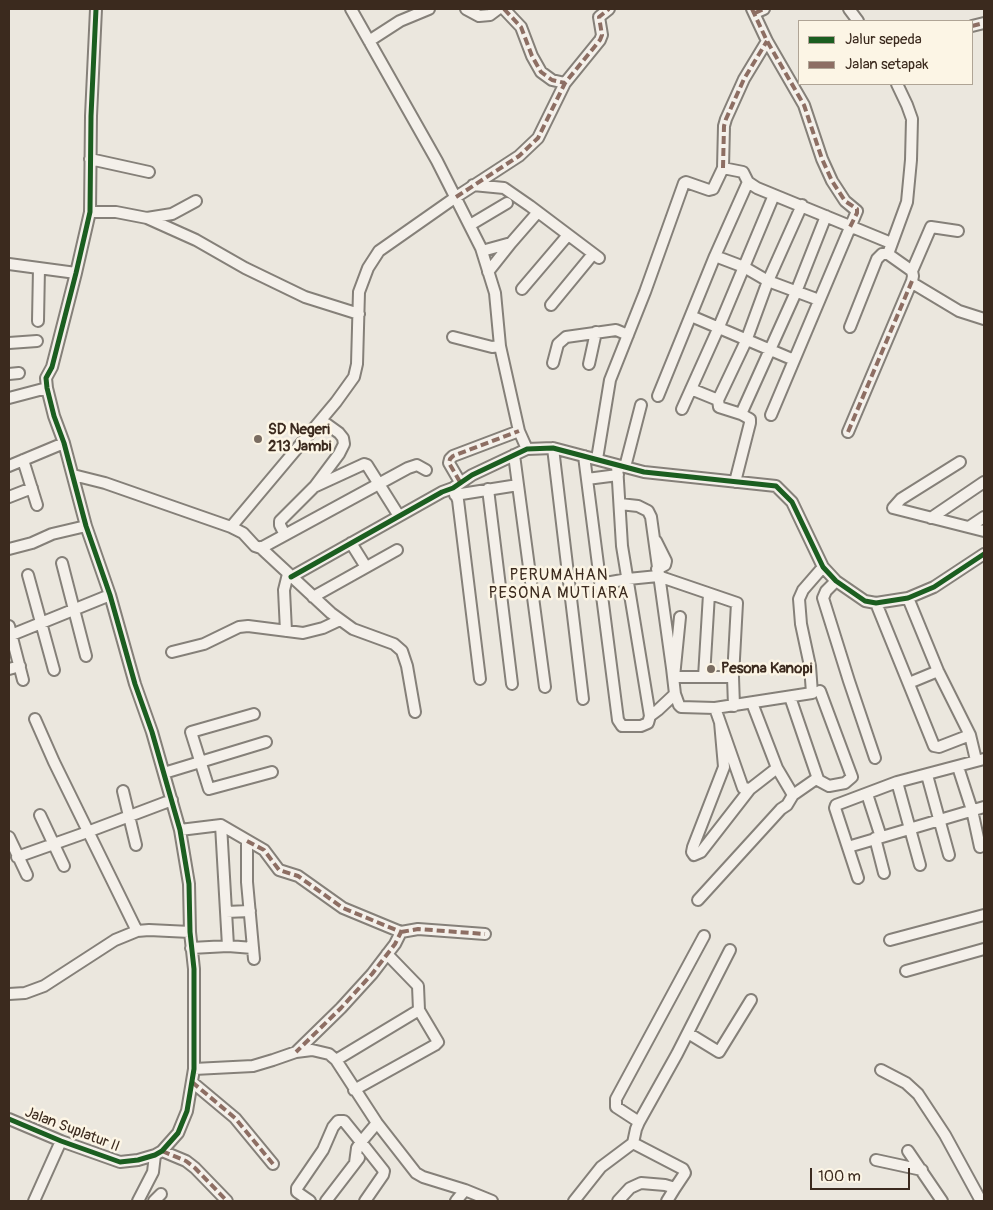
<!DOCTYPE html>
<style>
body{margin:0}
#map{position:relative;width:993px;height:1210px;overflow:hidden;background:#ebe7de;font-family:Pangolin,sans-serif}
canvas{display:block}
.frame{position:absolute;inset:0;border:10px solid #3b2a1e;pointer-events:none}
.legend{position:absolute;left:798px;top:20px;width:175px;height:65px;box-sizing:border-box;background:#fcf5e5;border:1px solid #afa495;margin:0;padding:6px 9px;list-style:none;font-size:15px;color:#3b2a1e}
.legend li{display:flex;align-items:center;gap:10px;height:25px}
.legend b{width:25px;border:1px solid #afa495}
.scale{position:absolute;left:810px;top:1168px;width:100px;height:22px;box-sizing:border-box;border:2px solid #3b2a1e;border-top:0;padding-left:6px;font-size:15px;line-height:18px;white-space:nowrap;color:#3b2a1e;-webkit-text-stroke:4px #fcf5e5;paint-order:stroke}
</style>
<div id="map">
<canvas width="993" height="1210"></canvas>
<div class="frame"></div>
<ul class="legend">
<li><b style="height:6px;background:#1b5e20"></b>Jalur sepeda</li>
<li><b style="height:6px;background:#8d6e63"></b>Jalan setapak</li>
</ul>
<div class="scale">100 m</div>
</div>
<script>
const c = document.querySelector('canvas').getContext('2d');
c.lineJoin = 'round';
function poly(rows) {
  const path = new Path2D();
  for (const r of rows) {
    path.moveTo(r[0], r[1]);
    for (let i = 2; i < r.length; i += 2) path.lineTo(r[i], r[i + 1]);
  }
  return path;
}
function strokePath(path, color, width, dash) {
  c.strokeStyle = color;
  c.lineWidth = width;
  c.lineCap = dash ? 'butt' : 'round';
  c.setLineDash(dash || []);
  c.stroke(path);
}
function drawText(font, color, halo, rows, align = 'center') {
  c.font = font + ' Pangolin,sans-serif';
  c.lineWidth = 5;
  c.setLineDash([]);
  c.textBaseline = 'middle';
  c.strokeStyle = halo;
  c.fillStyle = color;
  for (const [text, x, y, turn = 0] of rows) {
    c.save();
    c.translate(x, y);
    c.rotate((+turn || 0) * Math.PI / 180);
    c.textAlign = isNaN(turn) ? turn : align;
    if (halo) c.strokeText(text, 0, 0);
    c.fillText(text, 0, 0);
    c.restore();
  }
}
const minor = poly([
 [351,9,437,161,481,248,495,293,500,346,519,431,527,449],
 [466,9,479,16,490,15,498,9],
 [504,9,521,27,532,56,541,72,552,80,565,83],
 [752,9,767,41,804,105,822,159,832,181,845,201,857,211,771,415],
 [849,9,858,21],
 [755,13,764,9],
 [972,26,984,23],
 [369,41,400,21,429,9],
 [897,84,907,105,912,119,911,160,907,202,888,254,912,271,913,276,912,281,914,284,959,311,984,319],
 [90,159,149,172],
 [723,168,724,126,726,119,744,79,767,41],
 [473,185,504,188,530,206,599,258],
 [90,212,116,212,147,218,172,214,196,201],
 [147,218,196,240,245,268,305,297,359,314],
 [470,225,507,203],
 [482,251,511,243,538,212],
 [715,256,744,267,768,281,819,300],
 [9,264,76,273],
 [912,271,931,227,958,231],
 [488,272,511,243],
 [522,289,568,235],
 [551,305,593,254],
 [691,316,794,360],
 [38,321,39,268],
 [850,327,877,259,882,254,888,254],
 [453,337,492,347,500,346],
 [9,343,37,341],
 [553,363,558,344,566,337,616,330,628,335],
 [589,364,596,332],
 [9,374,19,373],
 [691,389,718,400],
 [658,396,715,256,748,182],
 [9,398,47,388],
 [682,409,718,329,774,195],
 [741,414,796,292,826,216],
 [848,432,912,281],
 [553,448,583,699],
 [514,455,545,687],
 [584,456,618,720,622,726,641,726,648,723,650,716,622,546,617,465],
 [597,459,610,380,645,292,684,183,686,182,709,190,713,189,723,168,743,172,748,182,757,188,891,243],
 [23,460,37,505],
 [960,462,901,499,893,508,984,531],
 [9,466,64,443],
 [625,467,641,405],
 [73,475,105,483,231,527,243,533,255,546,261,548,331,613,353,629,394,644,402,651,407,666,415,712],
 [587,479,618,475],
 [460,482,449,463,450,459,453,456,519,431],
 [735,482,750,423,750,419,741,414,719,407,718,400,746,341,768,281,802,205],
 [315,486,339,454,344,444,343,438,339,433,321,420],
 [453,488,458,500,480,679],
 [488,489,512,684],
 [455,495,518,485],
 [9,497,32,488],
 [620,504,638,506,648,511,651,517,672,668,675,694,658,710,650,716],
 [931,518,984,482],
 [231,527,336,402,354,377,357,364,359,292,368,268,379,251,456,197,519,156,538,138,565,83,600,40,602,35,599,17,609,9],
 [969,527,984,517],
 [285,535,280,525,280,521,314,487,364,464,367,465,399,516],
 [656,541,666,561,665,565,657,569],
 [351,543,366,567],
 [261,548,408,468,417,465,426,470],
 [9,549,32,543,52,534,86,526],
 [62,563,86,656],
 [28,575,54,670],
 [291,577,442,492,453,488,472,475,527,449,553,448,644,472,776,486,792,502,823,567,836,581,865,601,876,603,908,598,934,587,984,554],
 [836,581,826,591,823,598,849,681,875,758],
 [600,584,628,579,658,576,737,603,733,677,734,706],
 [313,597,397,550],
 [908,598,938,671,970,735,976,760],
 [876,603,934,746,939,747,970,735],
 [680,617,674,677,733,677],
 [9,626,23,680],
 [286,631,284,590,288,574],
 [9,636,110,595],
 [172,652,204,644,239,627,248,626,303,633,323,628,340,620],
 [9,669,20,666],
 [704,677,709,594],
 [909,683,938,671],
 [675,694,679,705,681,707,715,708,812,693,810,666,801,624,799,599,803,590,823,567],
 [790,697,818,779],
 [715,708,743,788,750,789,777,768],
 [254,714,191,732,209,789,272,772],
 [35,719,54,762,137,931],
 [720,722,724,767,693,847,692,852,694,855,701,852,750,789],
 [958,767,972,810,980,847],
 [164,773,266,742],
 [927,775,949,855],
 [897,782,920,865],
 [123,791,136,845],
 [867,794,881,837],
 [793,795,816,779,829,786,845,783,852,777,820,691],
 [40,815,64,866],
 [221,825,228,946],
 [180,830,221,825,264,850,279,870,298,876,343,908,401,932,395,944,372,974,341,1008,296,1052],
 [9,837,27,875],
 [875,838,884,873],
 [247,841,247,882,254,959],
 [848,847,984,807],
 [17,857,82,834,172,800],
 [858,878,835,808,836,805,897,782,984,759],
 [698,900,781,809,787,805,793,795,777,768,752,703],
 [226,912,250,911],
 [401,932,418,929,485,934],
 [890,940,984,915],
 [191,948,228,946,253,948],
 [906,971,984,949],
 [9,994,25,993,44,986,115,940,137,931,149,930,190,932],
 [688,1033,719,1052,751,1000],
 [336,1060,419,1010],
 [194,1069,253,1066,273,1060,296,1052,312,1050,329,1054,336,1060,377,1123,416,1173,423,1177,465,1190,492,1201],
 [881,1070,906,1083,918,1094,945,1135,981,1201],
 [192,1082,235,1118,273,1164],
 [354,1090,435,1045,438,1042,419,1010,418,986,387,954],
 [9,1119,61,1141,120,1162,138,1160,155,1155,162,1151,178,1133,187,1111,194,1069,194,969,190,932,189,884,180,830,152,732,135,684,110,595,86,526,64,443,54,416,47,388,46,378,52,367,76,273,90,212,91,116,96,9],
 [639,1122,616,1107,616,1099,704,936],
 [633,1143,636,1129,639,1122,677,1054,730,950],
 [162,1151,186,1161,195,1168,227,1201],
 [908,1151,942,1201],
 [876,1160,922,1170],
 [34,1201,61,1141],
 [138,1201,153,1172,155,1155],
 [154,1201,161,1194],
 [310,1201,297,1192,297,1188,323,1150,333,1127,338,1121,344,1121,361,1142,357,1148,355,1163],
 [326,1201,359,1158],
 [365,1201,383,1175,384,1171,361,1142,377,1123],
 [456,1201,465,1190],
 [574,1201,601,1167,633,1143,683,1169,685,1173,675,1188],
 [618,1201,630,1188,641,1183,665,1185,675,1188,667,1201]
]);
const quiet = poly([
 [504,9,521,27,532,56,541,72,552,80,565,83],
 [752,9,767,41,804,105,822,159,832,181,845,201,857,209,857,213,850,227],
 [755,13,764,9],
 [972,26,984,23],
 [723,168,724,126,726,119,744,79,767,41],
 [456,197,519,156,538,138,565,83,600,40,602,35,599,17,609,9],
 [848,432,912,281],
 [460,482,449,463,450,459,453,456,519,431],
 [247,841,264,850,279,870,298,876,343,908,401,932,395,944,372,974,341,1008,296,1052],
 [401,932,418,929,485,934],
 [192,1082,235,1118,273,1164],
 [162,1151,186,1161,195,1168,227,1201]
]);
const cycleway = poly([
 [291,577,442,492,453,488,472,475,527,449,553,448,644,472,776,486,792,502,823,567,836,581,865,601,876,603,908,598,934,587,984,554],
 [9,1119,61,1141,120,1162,138,1160,155,1155,162,1151,178,1133,187,1111,194,1069,194,969,190,932,189,884,180,830,152,732,135,684,110,595,86,526,64,443,54,416,47,388,46,378,52,367,76,273,90,212,91,116,96,9]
]);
const markers = [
 [258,439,5,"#796c61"],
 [711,669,5,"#796c61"]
];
const poiNames = [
 ["SD Negeri",268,430],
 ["213 Jambi",268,447],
 ["Pesona Kanopi",721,669]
];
const streetNames = [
 ["Jalan Suplatur II",72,1130,21]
];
const neighbourhoodNames = [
 ["PERUMAHAN",559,576],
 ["PESONA MUTIARA",559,594]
];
strokePath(minor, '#858079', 14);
strokePath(minor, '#f4f0ea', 10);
strokePath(quiet, '#8d6e63', 4, [8, 4]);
strokePath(cycleway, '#1b5e20', 5);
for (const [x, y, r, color] of markers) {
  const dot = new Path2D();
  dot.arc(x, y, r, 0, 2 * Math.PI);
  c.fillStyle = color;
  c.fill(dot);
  strokePath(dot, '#fcf5e5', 2);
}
drawText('bold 15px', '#3b2a1e', '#fcf5e5', poiNames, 'left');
drawText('15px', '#3b2a1e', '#fcf5e5', streetNames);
c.letterSpacing = '1px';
drawText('16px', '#3b2a1e', '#fcf5e5', neighbourhoodNames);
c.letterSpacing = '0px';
</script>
